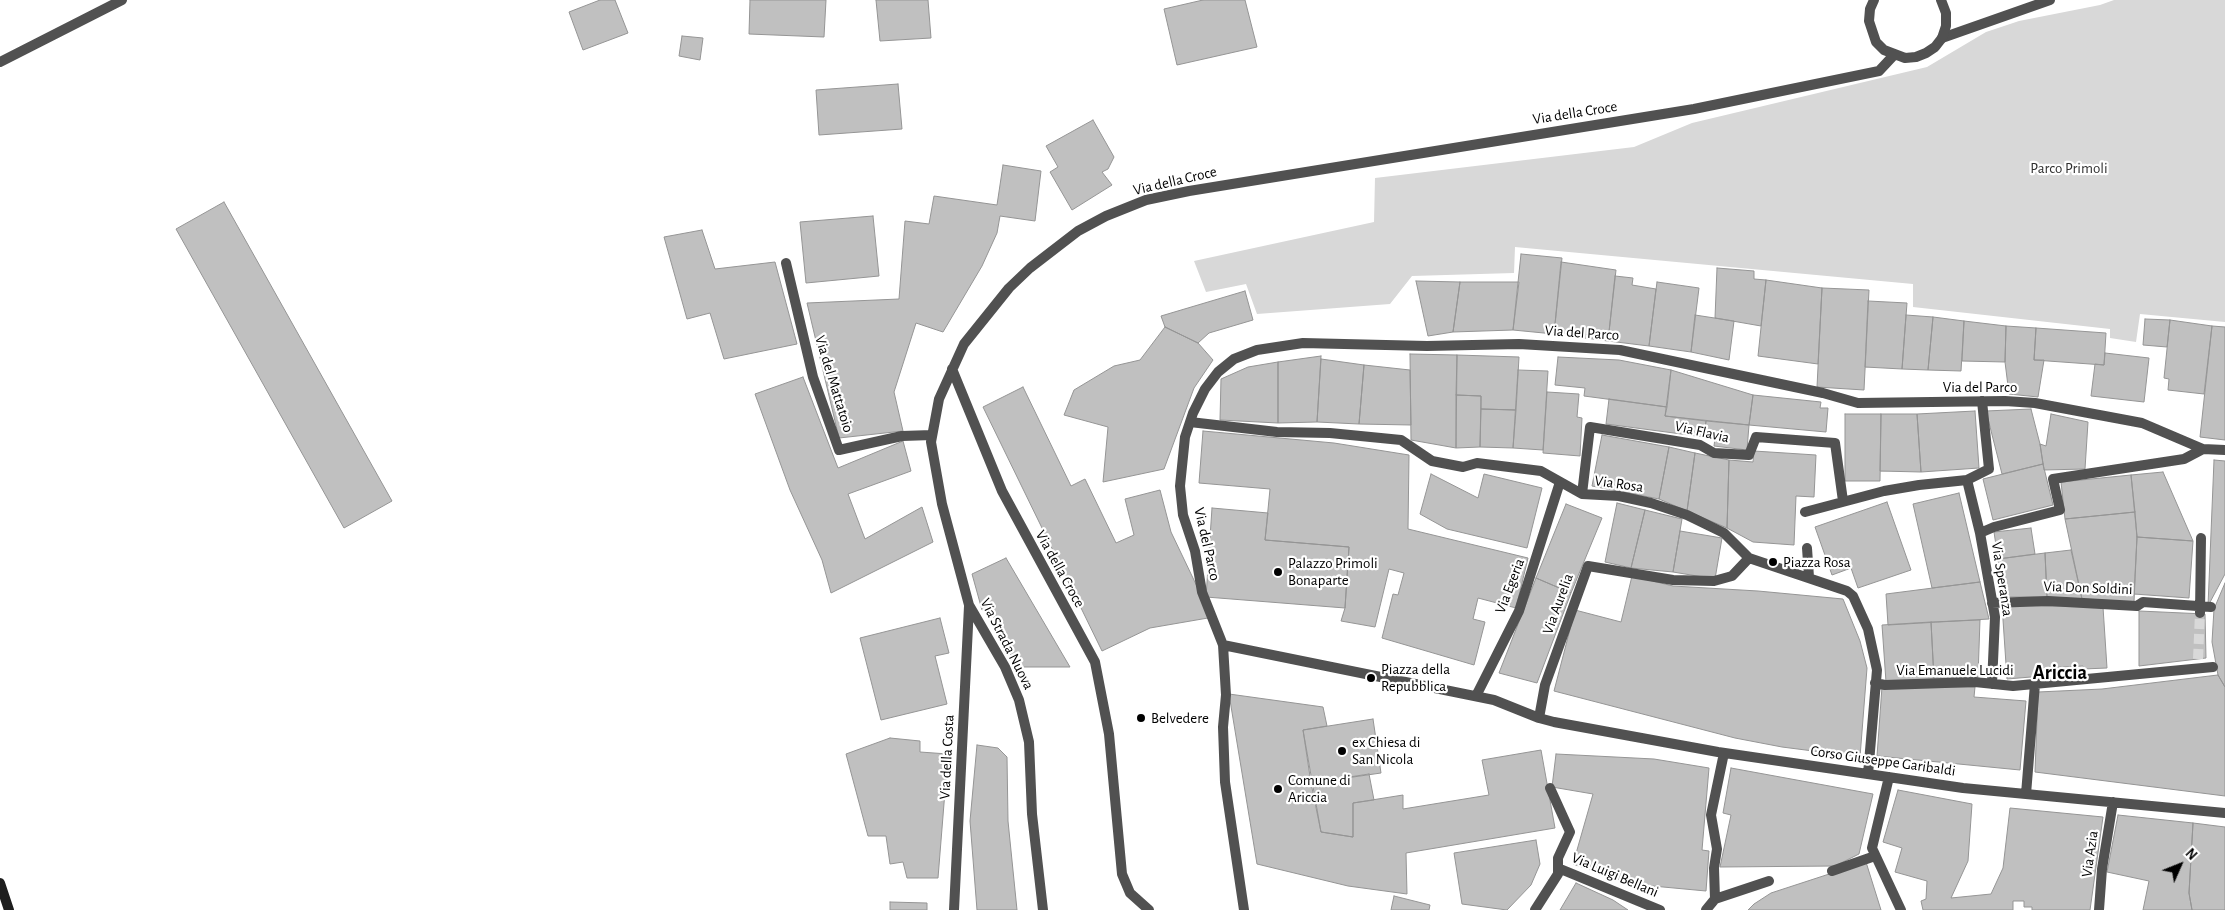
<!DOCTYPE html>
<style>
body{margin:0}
#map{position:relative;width:2225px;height:910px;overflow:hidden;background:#fff;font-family:"Alegreya Sans",sans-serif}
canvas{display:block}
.north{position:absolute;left:2155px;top:840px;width:50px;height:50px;-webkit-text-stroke:4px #fff;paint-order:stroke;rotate:46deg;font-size:14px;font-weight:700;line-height:20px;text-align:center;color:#000}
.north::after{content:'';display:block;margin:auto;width:18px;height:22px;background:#000;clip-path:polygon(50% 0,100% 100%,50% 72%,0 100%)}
</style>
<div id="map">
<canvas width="2225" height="910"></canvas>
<div class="north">N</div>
</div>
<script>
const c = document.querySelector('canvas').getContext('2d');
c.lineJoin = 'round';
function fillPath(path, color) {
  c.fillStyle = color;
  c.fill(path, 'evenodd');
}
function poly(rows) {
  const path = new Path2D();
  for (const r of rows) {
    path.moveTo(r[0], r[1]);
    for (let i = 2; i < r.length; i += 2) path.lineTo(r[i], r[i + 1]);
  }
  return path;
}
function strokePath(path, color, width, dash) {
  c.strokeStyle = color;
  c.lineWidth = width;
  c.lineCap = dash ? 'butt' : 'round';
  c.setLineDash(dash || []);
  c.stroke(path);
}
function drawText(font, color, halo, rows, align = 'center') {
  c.font = font + ' "Alegreya Sans",sans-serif';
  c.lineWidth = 4.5;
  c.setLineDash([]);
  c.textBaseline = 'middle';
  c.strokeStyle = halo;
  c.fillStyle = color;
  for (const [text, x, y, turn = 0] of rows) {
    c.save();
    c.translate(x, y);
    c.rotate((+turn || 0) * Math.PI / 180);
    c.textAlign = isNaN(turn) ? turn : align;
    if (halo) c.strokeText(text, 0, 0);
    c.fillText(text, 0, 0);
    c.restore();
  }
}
const green = poly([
 [2114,0,2225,0,2225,322,2140,314,2136,342,2110,338,2110,329,1913,307,1913,284,1515,247,1514,273,1412,276,1390,304,1257,314,1246,284,1206,292,1194,261,1374,222,1375,178,1634,147,1692,123,1927,67,1986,32,2019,21,2100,5]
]);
const building = poly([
 [600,0,615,0,628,33,583,50,569,12,600,0],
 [750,0,826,0,824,37,749,34,750,0],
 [876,0,928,0,931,38,880,41,876,0],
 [1203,0,1245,0,1257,47,1177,65,1164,9,1203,0],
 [682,36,703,38,700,60,679,56,682,36],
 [898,84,902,129,819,135,816,90,898,84],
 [1093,120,1114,157,1108,169,1102,172,1112,185,1072,210,1050,172,1058,167,1046,146,1093,120],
 [1003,165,1041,171,1035,221,1000,216,997,233,982,266,943,332,916,323,894,392,903,431,839,438,807,303,899,299,905,221,929,224,934,196,997,205,1003,165],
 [224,202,392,501,344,528,176,229,224,202],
 [873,216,879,276,806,283,800,222,873,216],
 [702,230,715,269,775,262,797,344,724,359,710,313,687,319,664,237,702,230],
 [1521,254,1562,258,1554,334,1513,330,1521,254],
 [1561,262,1616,270,1608,341,1554,334,1561,262],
 [1717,268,1754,271,1754,279,1766,280,1761,326,1715,318,1717,268],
 [1615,276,1633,278,1632,285,1656,289,1649,346,1608,341,1615,276],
 [1766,280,1822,288,1818,364,1758,356,1766,280],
 [1416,281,1460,282,1453,332,1428,336,1416,281],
 [1460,282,1519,282,1513,330,1453,332,1460,282],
 [1657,282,1699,288,1691,352,1649,346,1657,282],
 [1822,288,1869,290,1864,390,1817,387,1822,288],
 [1245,291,1253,320,1209,333,1198,343,1165,327,1161,316,1245,291],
 [1868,301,1907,303,1902,369,1865,367,1868,301],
 [1695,315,1734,321,1729,360,1691,352,1695,315],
 [1906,315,1933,317,1928,370,1902,369,1906,315],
 [1933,317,1964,321,1961,371,1928,370,1933,317],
 [2145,319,2170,320,2167,347,2143,345,2145,319],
 [2170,320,2212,326,2204,394,2168,390,2169,379,2164,378,2170,320],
 [1964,321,2006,326,2005,362,1962,361,1964,321],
 [2006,326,2036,328,2034,360,2044,360,2038,397,2009,394,2005,362,2006,326],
 [2212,326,2225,327,2225,440,2200,437,2212,326],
 [1165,327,1198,343,1213,360,1194,388,1164,469,1103,482,1108,427,1064,415,1074,390,1114,366,1140,360,1165,327],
 [2036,328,2106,333,2104,365,2034,360,2036,328],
 [2105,353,2149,358,2144,402,2091,396,2095,364,2104,365,2105,353],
 [1410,354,1457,355,1456,448,1411,440,1410,354],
 [1457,355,1519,357,1516,410,1481,409,1481,396,1456,395,1457,355],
 [1321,356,1317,422,1278,423,1278,362,1321,356],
 [1558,357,1619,360,1671,370,1667,407,1584,396,1585,388,1555,385,1558,357],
 [1321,359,1364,365,1359,424,1317,422,1321,359],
 [1278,362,1278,423,1220,420,1221,379,1248,367,1278,362],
 [1364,365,1410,370,1411,425,1359,424,1364,365],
 [1518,370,1548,371,1543,450,1513,448,1518,370],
 [1671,370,1753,395,1749,425,1665,416,1671,370],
 [803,377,838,468,903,441,911,471,848,494,865,539,922,507,933,542,831,593,822,560,790,490,755,394,803,377],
 [1023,387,1071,486,1085,479,1116,543,1134,535,1125,499,1160,490,1171,532,1203,599,1208,618,1150,628,1102,651,983,407,1023,387],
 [1547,392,1579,394,1577,417,1582,418,1580,456,1543,453,1547,392],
 [1456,395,1481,396,1480,447,1456,448,1456,395],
 [1753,395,1821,402,1820,408,1828,408,1826,432,1749,425,1753,395],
 [1609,399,1667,407,1665,416,1706,421,1704,437,1606,424,1609,399],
 [1481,409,1516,410,1513,448,1480,447,1481,409],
 [2031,409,2040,444,2043,464,2002,474,1986,411,2031,409],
 [1975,411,1979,468,1921,472,1917,414,1975,411],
 [1845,414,1881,414,1880,481,1845,481,1845,414],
 [1881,414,1917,414,1921,472,1880,471,1881,414],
 [2051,414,2088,422,2085,469,2044,470,2040,444,2046,446,2051,414],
 [1706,421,1749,425,1747,450,1714,446,1715,438,1704,437,1706,421],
 [1203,431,1334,443,1409,455,1408,529,1528,558,1516,608,1478,598,1473,619,1485,622,1474,665,1382,638,1393,594,1398,595,1404,573,1389,569,1375,627,1341,621,1345,608,1349,547,1265,540,1270,489,1199,483,1203,431],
 [1602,435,1669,447,1659,499,1592,486,1602,435],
 [1669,447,1695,453,1687,511,1659,499,1669,447],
 [1754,451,1816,455,1814,497,1796,496,1794,545,1753,542,1727,528,1729,460,1753,462,1754,451],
 [1695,453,1729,460,1727,528,1687,511,1695,453],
 [2214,460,2225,461,2225,574,2208,606,2214,460],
 [2043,464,2053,505,1993,520,1983,479,2043,464],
 [2163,472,2193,541,2137,537,2131,475,2163,472],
 [1431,474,1478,498,1484,474,1542,488,1527,548,1447,529,1420,514,1431,474],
 [2131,475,2135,512,2065,519,2061,482,2131,475],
 [1959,493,1980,582,1932,588,1913,504,1959,493],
 [1887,502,1911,570,1858,588,1851,568,1832,575,1815,527,1887,502],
 [1617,503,1645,510,1631,568,1605,562,1617,503],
 [1566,504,1602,518,1571,593,1536,578,1566,504],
 [1212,508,1268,513,1265,540,1349,547,1345,608,1206,597,1212,508],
 [1645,510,1682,519,1673,572,1631,568,1645,510],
 [2135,512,2137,537,2134,602,2082,599,2065,519,2135,512],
 [2031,528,2035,554,1998,559,1994,532,2031,528],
 [1680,531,1722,538,1715,579,1673,572,1680,531],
 [2137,537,2193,541,2189,598,2134,594,2137,537],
 [2071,550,2082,599,2047,597,2045,553,2071,550],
 [2045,553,2047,597,2000,597,1998,559,2045,553],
 [1006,558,1070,667,1016,667,989,606,982,610,972,574,1006,558],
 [1632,576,1673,586,1758,591,1843,599,1860,641,1867,668,1860,757,1782,747,1735,738,1554,691,1575,610,1621,622,1632,576],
 [1536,578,1571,593,1537,683,1499,673,1536,578],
 [1980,582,1989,619,1888,625,1886,594,1980,582],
 [2225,583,2225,687,2218,675,2212,642,2214,609,2225,583],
 [2002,605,2103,607,2107,668,2083,669,2083,666,2042,668,2043,676,2007,679,2002,605],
 [2139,611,2205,614,2206,658,2139,666,2139,611],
 [940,618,949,653,935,656,947,704,881,720,860,638,940,618],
 [1980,620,1978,677,1934,679,1931,622,1980,620],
 [1931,622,1934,679,1886,682,1882,625,1931,622],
 [2218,675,2225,687,2225,796,2035,772,2038,692,2102,689,2218,675],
 [1882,687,1975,687,1974,697,2026,701,2020,770,1877,756,1882,687],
 [1229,694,1323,707,1327,726,1303,730,1321,832,1353,837,1353,803,1403,795,1403,809,1489,795,1482,760,1541,750,1555,828,1406,853,1407,894,1348,886,1257,864,1229,694],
 [1373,719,1381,773,1311,783,1303,730,1373,719],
 [890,738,920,741,920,752,948,754,938,878,907,878,903,862,890,864,886,836,868,836,846,754,890,738],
 [977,745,998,748,1007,757,1008,821,1017,910,977,910,970,821,977,745],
 [1556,754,1654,759,1709,768,1702,850,1709,851,1706,891,1631,884,1573,864,1593,794,1552,787,1556,754],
 [1731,768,1873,794,1859,854,1835,866,1720,867,1731,815,1723,813,1731,768],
 [1369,774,1374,800,1353,803,1353,837,1321,832,1311,783,1369,774],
 [1898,790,1972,804,1968,861,1951,898,1991,894,2003,868,2010,808,2103,817,2090,910,2032,910,2032,907,2024,907,2024,901,2013,901,2013,910,1923,910,1921,901,1926,899,1927,881,1895,872,1902,848,1883,842,1898,790],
 [2118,815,2193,823,2189,893,2192,910,2143,910,2149,881,2107,872,2118,815],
 [2193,823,2225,827,2225,910,2192,910,2189,893,2193,823],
 [1536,840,1540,864,1531,885,1507,910,1462,904,1454,853,1536,840],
 [1866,862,1881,910,1748,910,1754,904,1771,893,1866,862],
 [1576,883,1613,900,1628,910,1560,910,1576,883],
 [1394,896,1430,905,1429,910,1391,910,1394,896],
 [890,902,927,903,927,910,890,910,890,902]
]);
const streetTunnel = poly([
 [2198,659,2200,613]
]);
const lane = poly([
 [1942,38,2050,0]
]);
const street = poly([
 [1874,0,1870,9,1869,21,1876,42,1884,50,1905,58,1916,57,1926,53,1935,47,1942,38,1946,26,1946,13,1941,0],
 [0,62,122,0],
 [786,263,813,377,839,450,902,436,932,435],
 [952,369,1002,491,1095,662,1109,734,1122,874,1130,893,1149,910],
 [1982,401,1989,469,1967,480,1980,533,1995,617,1992,684],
 [1190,422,1277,432,1330,433,1401,440,1432,461,1463,467,1477,463,1541,471,1582,494,1619,496,1651,503,1687,515,1724,533,1749,558,1847,591,1853,596,1868,629,1877,670,1868,774],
 [1582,494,1590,427,1700,445,1714,453,1749,455,1756,437,1835,443,1843,501],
 [1805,512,1884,491,1919,485,1967,480],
 [1980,533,1994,527,2060,510,2053,479,2184,459,2203,449],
 [1807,548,1809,577],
 [1992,603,2048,601,2137,606,2143,602,2211,607],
 [2200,613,2201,538],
 [1223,645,1494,700,1539,718,1554,722,1718,752,1963,788,2225,813],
 [1875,683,1885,685,1975,682,2013,686,2213,667],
 [1476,696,1519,611,1560,482],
 [1539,718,1545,685,1588,566,1673,580,1714,581,1732,576,1749,558],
 [1889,777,1872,848,1901,910],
 [2026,794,2035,684],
 [1558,868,1660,910],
 [1832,871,1875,856],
 [1715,899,1769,881],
 [954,910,969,606],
 [1043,910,1032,814,1029,742,1019,700,1005,667,969,605,942,504,931,442,939,399,964,344,1009,288,1030,268,1078,231,1106,216,1146,200,1189,191,1694,109,1879,71,1894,55],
 [1244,910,1225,782,1223,727,1226,695,1223,645,1202,592,1195,551,1183,515,1180,486,1185,437,1193,413,1205,389,1218,372,1234,359,1257,350,1303,343,1427,346,1519,344,1620,350,1823,393,1858,403,2005,401,2035,403,2142,423,2203,449,2225,450],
 [1535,910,1558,874,1558,858,1570,832,1550,788],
 [1706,910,1715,899,1714,868,1717,849,1711,815,1724,753],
 [2099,910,2102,869,2113,802]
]);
const secondary = poly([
 [0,883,9,910]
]);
const markers = [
 [1773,562,5,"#000"],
 [1278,572,5,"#000"],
 [1371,678,5,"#000"],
 [1141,718,5,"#000"],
 [1342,751,5,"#000"],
 [1278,789,5,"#000"]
];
const streetNames = [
 ["Via della Croce",1575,113,-9],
 ["Via della Croce",1175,181,-13],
 ["Via del Parco",1582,333,4],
 ["Via del Mattatoio",834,384,73],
 ["Via del Parco",1980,387],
 ["Via Flavia",1702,432,13],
 ["Via Rosa",1619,484,8],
 ["Via del Parco",1207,544,77],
 ["Via della Croce",1060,569,61],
 ["Via Speranza",2002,579,81],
 ["Via Egeria",1510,586,-69],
 ["Via Don Soldini",2088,588,2],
 ["Via Aurelia",1558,604,-70],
 ["Via Strada Nuova",1007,644,63],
 ["Via Emanuele Lucidi",1955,670],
 ["Via della Costa",947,757,-87],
 ["Corso Giuseppe Garibaldi",1883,761,8],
 ["Via Azia",2090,854,-82],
 ["Via Luigi Bellani",1615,875,23]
];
const parkNames = [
 ["Parco Primoli",2069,168]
];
const poiNames = [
 ["Piazza Rosa",1783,562],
 ["Palazzo Primoli",1288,563],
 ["Bonaparte",1288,580],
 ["Piazza della",1381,669],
 ["Repubblica",1381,686],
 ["Belvedere",1151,718],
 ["ex Chiesa di",1352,742],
 ["San Nicola",1352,759],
 ["Comune di",1288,780],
 ["Ariccia",1288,797]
];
const districtNames = [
 ["Ariccia",2060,673]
];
fillPath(green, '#d8d8d8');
fillPath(building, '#c0c0c0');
strokePath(building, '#959595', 1);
strokePath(streetTunnel, '#d9d9d9', 10, [10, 5]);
strokePath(lane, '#515151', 10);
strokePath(street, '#515151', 10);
strokePath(secondary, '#1e1e1e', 10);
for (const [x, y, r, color] of markers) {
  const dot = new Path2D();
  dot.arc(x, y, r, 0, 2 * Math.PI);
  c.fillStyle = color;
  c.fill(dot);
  strokePath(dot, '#fff', 2);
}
drawText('15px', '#000', '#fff', streetNames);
drawText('15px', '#2f2f2f', '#fff', parkNames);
drawText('15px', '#000', '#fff', poiNames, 'left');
drawText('bold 20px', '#000', '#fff', districtNames);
</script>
